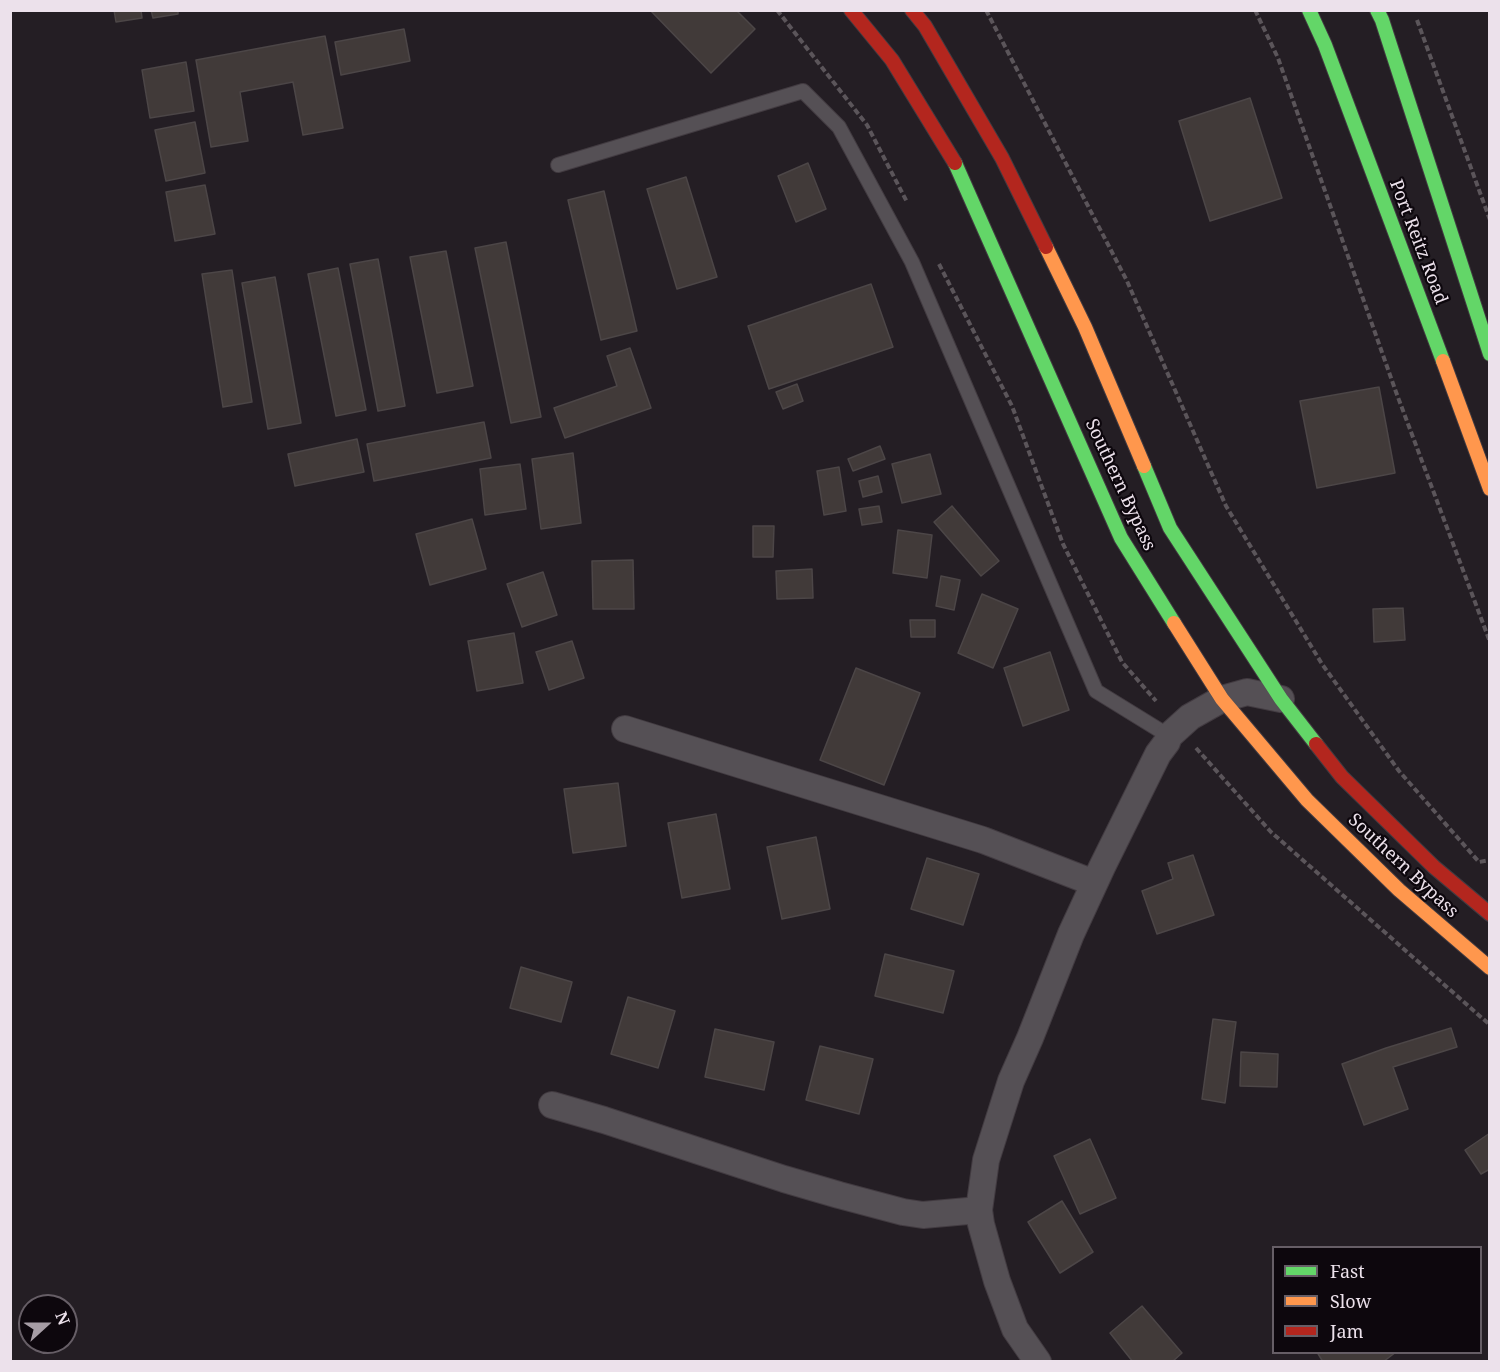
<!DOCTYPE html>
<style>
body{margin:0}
#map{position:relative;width:1500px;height:1372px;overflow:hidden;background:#241e24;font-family:"Noto Serif",serif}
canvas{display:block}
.frame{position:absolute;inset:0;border:12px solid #ece1eb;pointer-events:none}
.legend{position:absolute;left:1272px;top:1246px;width:210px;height:108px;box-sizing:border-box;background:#0d070d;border:2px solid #665e66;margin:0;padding:8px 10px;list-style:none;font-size:18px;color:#ece1eb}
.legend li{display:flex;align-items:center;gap:12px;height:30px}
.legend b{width:30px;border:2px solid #665e66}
.north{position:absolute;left:18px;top:1294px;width:60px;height:60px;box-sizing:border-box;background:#0d070d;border:2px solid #665e66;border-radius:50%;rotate:69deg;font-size:16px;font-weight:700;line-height:24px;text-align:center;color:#ece1eb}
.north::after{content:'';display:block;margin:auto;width:21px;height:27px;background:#a69da5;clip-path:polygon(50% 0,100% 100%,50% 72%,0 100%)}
</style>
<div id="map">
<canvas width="1500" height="1372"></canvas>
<div class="frame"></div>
<ul class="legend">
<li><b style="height:8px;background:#63d668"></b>Fast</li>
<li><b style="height:8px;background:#ff974d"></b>Slow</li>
<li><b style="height:8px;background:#b3261e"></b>Jam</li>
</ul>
<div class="north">N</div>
</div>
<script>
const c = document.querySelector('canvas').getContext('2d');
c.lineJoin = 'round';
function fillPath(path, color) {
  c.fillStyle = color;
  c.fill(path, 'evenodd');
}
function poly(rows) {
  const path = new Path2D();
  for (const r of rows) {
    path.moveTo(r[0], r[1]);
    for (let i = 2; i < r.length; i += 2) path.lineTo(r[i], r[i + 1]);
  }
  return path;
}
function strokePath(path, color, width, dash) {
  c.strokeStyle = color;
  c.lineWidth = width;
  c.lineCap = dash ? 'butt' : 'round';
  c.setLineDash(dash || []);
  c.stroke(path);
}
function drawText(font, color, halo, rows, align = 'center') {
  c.font = font + ' "Noto Serif",serif';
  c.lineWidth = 4.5;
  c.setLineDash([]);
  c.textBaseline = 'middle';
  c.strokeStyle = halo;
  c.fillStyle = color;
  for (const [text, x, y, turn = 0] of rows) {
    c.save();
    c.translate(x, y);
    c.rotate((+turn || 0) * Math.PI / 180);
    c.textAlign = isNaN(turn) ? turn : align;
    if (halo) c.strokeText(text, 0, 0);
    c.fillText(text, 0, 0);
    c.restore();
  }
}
const building = poly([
 [114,10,141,10,142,18,116,22,114,10],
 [151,10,178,10,178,14,153,18,151,10],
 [650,10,736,10,755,29,711,73,650,10],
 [404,29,410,61,341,75,335,42,404,29],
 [325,36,343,128,303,135,293,82,240,92,248,141,211,147,196,60,325,36],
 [186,62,194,111,150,118,142,70,186,62],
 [1250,98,1282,198,1210,221,1179,121,1250,98],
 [195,122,205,173,166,181,155,130,195,122],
 [808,163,826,209,796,222,778,176,808,163],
 [686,177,717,277,677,289,647,189,686,177],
 [205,185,215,234,175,241,166,192,205,185],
 [604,191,637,331,601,340,568,200,604,191],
 [506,242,541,417,511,423,475,248,506,242],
 [446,251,473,386,437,393,410,257,446,251],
 [378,259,405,406,378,411,350,264,378,259],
 [338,268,366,410,336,416,308,274,338,268],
 [232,270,252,402,223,407,202,274,232,270],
 [275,277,301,423,268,429,242,283,275,277],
 [871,284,893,347,769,389,748,326,871,284],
 [630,348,651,408,565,438,554,408,617,386,607,356,630,348],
 [797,384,803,401,783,409,776,392,797,384],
 [1379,387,1395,473,1317,488,1300,401,1379,387],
 [484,422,491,458,374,481,367,444,484,422],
 [357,439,364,472,295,486,288,454,357,439],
 [880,446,885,459,853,471,848,459,880,446],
 [573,453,581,523,541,529,532,459,573,453],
 [930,454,941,494,902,503,892,464,930,454],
 [520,464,526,509,485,515,480,469,520,464],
 [839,467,846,511,824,515,817,471,839,467],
 [878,476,882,492,863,497,859,481,878,476],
 [879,506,882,522,862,525,859,509,879,506],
 [952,506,999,561,981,576,934,522,952,506],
 [472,519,486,569,430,585,416,534,472,519],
 [753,526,774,526,773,557,753,557,753,526],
 [898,530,932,535,927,578,893,573,898,530],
 [633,560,634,609,593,609,592,561,633,560],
 [812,569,813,598,777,599,776,571,812,569],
 [543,572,557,615,522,627,507,584,543,572],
 [941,576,960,580,954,610,936,606,941,576],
 [982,594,1018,609,993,668,958,653,982,594],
 [1403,608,1405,640,1374,642,1373,609,1403,608],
 [910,620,935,620,935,637,911,637,910,620],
 [514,633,523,683,477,691,468,641,514,633],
 [572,641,584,678,549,690,536,652,572,641],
 [1050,652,1069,710,1023,726,1004,668,1050,652],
 [856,668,920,693,884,785,820,760,856,668],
 [618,783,626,846,573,853,564,789,618,783],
 [716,814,730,889,682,898,668,823,716,814],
 [816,837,830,909,782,919,767,847,816,837],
 [1193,855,1214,915,1157,934,1142,891,1173,879,1168,863,1193,855],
 [927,858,979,874,963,925,911,909,927,858],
 [885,954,954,971,943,1013,875,996,885,954],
 [521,967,572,982,561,1022,510,1008,521,967],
 [628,997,675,1011,658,1068,611,1054,628,997],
 [1213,1019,1236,1022,1225,1103,1202,1099,1213,1019],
 [1451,1028,1457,1047,1393,1067,1408,1109,1364,1125,1342,1064,1386,1048,1451,1028],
 [715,1029,774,1042,764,1090,705,1077,715,1029],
 [820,1046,873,1059,859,1114,806,1100,820,1046],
 [1241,1052,1278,1054,1277,1087,1240,1086,1241,1052],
 [1490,1133,1490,1169,1481,1174,1465,1150,1490,1133],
 [1090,1139,1116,1198,1080,1214,1054,1156,1090,1139],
 [1062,1201,1093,1252,1060,1273,1028,1222,1062,1201],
 [1142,1306,1182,1353,1172,1362,1133,1362,1110,1333,1142,1306],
 [1317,1352,1396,1352,1383,1362,1323,1362,1317,1352]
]);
const path = poly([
 [777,10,867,125,907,202],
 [986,10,1127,281,1226,506,1322,664,1399,771,1479,862,1490,860],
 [1255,10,1278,58,1396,392,1490,642],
 [1417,20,1490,220],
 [939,264,1012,406,1063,544,1122,662,1156,701],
 [1196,748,1271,832,1490,1025]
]);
const lane = poly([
 [558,165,803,91,839,127,912,262,1096,691,1169,736]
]);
const street = poly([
 [625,729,983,840,1094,883],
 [552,1105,604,1120,784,1179,839,1195,903,1212,923,1215,979,1210,986,1160,1011,1081,1030,1038,1071,934,1102,867,1158,754,1167,742,1169,736,1190,717,1222,699,1247,692,1281,699],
 [979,1210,981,1224,997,1281,1015,1329,1038,1362]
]);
const fast = poly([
 [1309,10,1325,45,1443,361],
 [1377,10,1382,20,1490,354],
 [955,163,1121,538,1174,623],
 [1144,466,1170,528,1281,699,1316,744]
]);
const slow = poly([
 [1046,247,1085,327,1144,466],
 [1443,361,1490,489],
 [1174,623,1222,699,1307,800,1399,890,1490,968]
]);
const jam = poly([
 [851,10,892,60,955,163],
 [912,10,925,26,1002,158,1046,247],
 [1316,744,1342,777,1434,867,1490,914]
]);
const streetNames = [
 ["Port Reitz Road",1418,242,69],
 ["Southern Bypass",1120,485,65],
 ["Southern Bypass",1403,866,43]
];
fillPath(building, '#413a39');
strokePath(building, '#4c4647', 1.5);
strokePath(lane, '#423b41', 16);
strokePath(street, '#423b41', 28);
strokePath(fast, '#423b41', 16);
strokePath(slow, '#423b41', 16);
strokePath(jam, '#423b41', 16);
strokePath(path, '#5b555a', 4, [6, 3]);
strokePath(lane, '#555055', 14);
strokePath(street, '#555055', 26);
strokePath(fast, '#63d668', 14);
strokePath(slow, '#ff974d', 14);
strokePath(jam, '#b3261e', 14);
drawText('18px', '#ece1eb', '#0d070d', streetNames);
</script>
